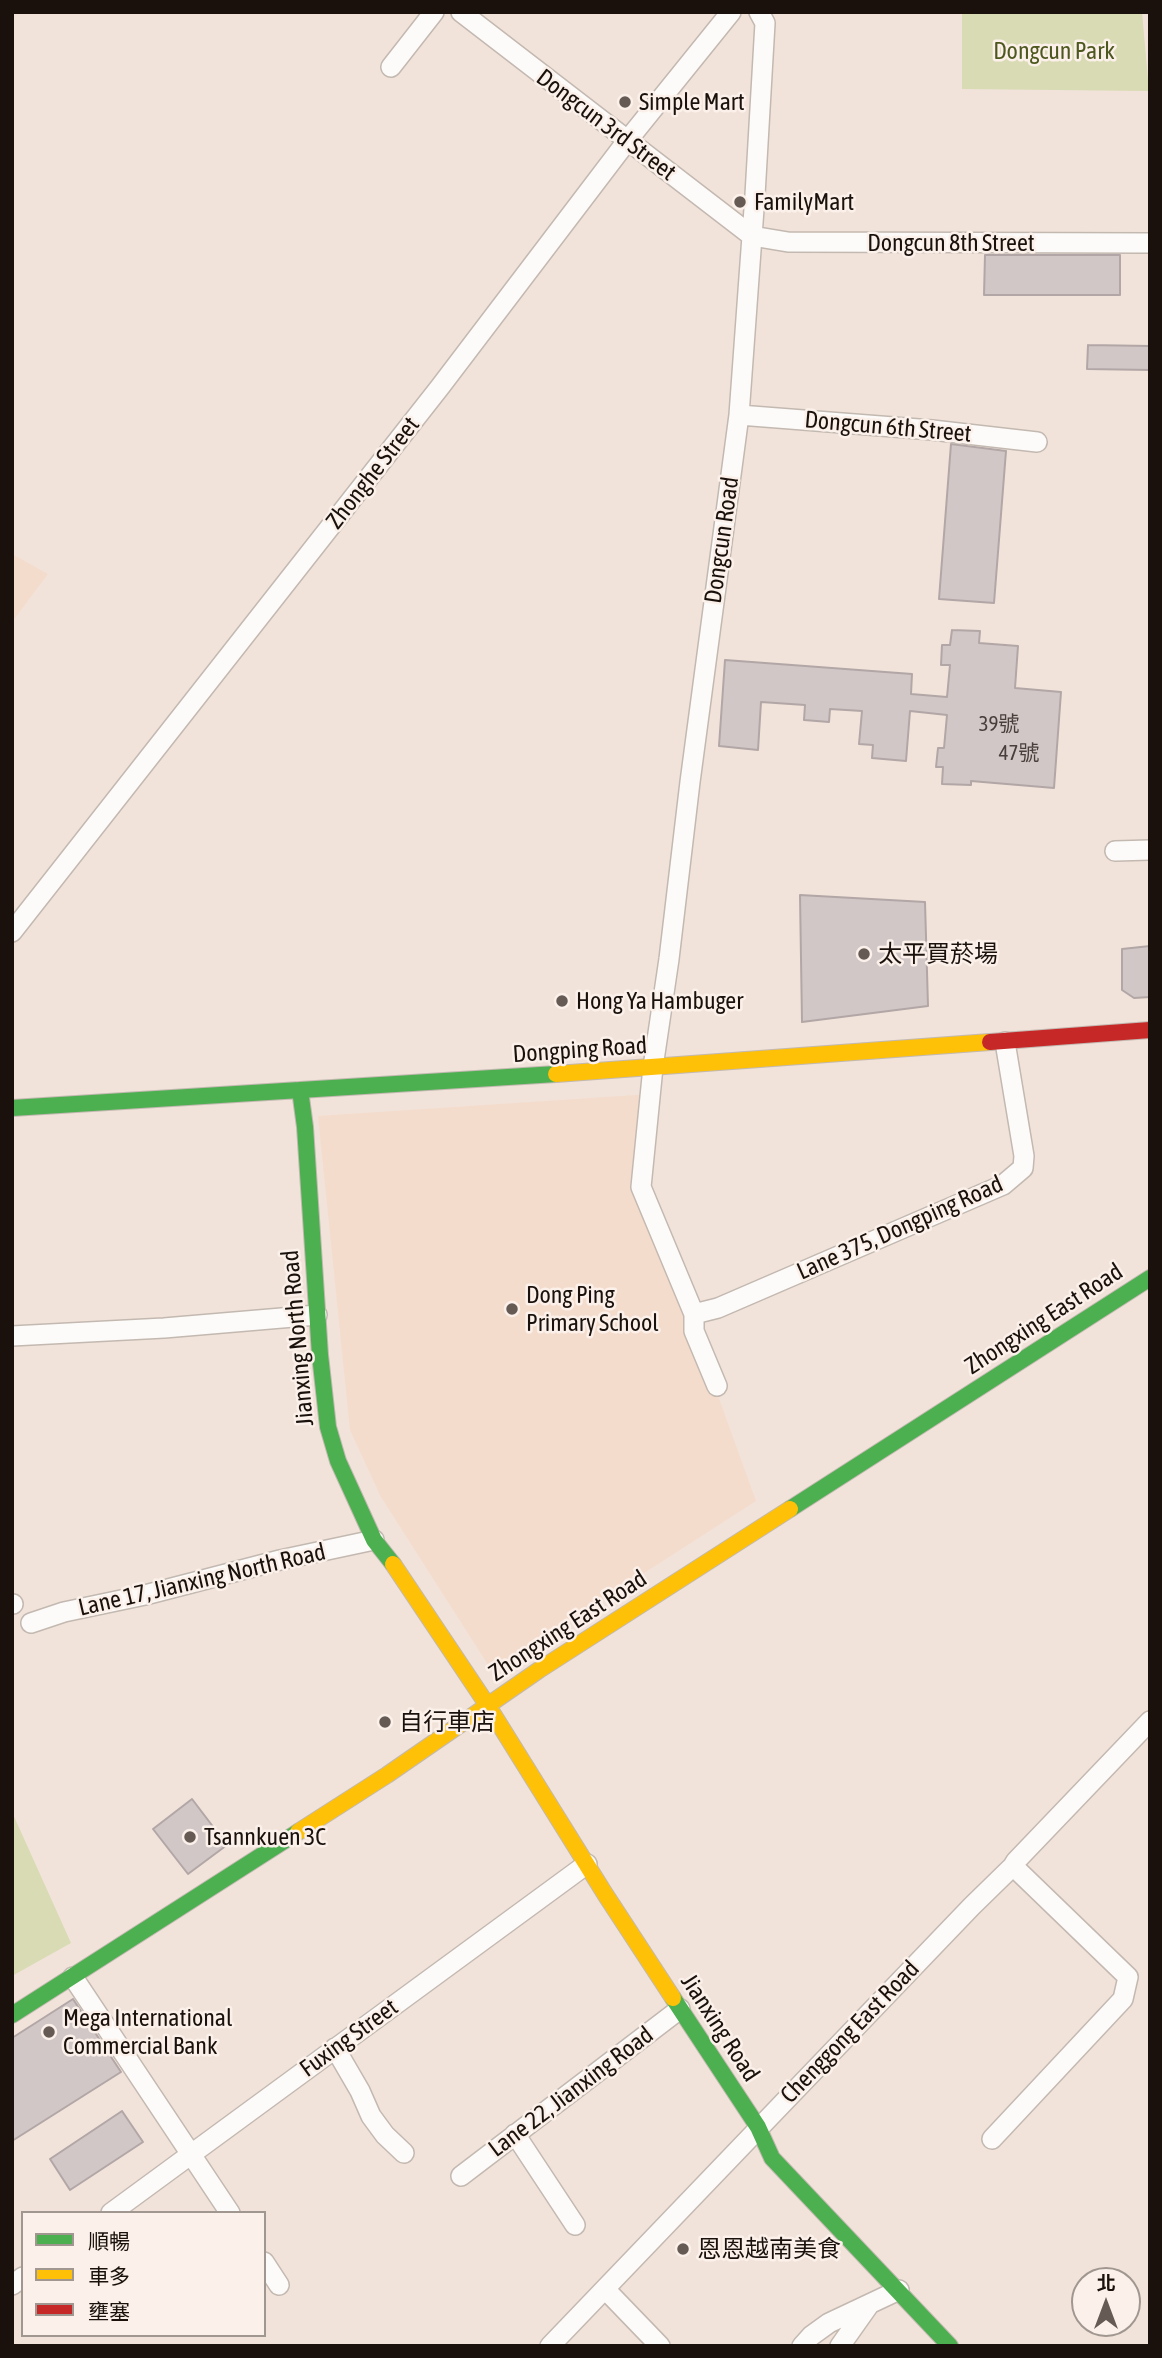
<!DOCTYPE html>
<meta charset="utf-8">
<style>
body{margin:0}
#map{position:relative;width:1162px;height:2358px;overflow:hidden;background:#f1e3da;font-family:"Asap Condensed","Noto Sans TC",sans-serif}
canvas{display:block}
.frame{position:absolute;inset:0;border:14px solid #1a110c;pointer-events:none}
.legend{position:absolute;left:21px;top:2211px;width:245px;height:126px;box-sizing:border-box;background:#fbf1ea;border:2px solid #a19791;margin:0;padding:9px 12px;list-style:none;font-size:21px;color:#1a110c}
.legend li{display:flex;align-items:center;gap:14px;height:35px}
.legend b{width:35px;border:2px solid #a19791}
.north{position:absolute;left:1071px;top:2267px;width:70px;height:70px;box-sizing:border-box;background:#fbf1ea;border:2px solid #a19791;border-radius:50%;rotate:0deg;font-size:19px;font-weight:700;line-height:28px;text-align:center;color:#1a110c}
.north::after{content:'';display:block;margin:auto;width:24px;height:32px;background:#655a54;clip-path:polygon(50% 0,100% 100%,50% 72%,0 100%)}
</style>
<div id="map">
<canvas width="1162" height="2358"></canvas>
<div class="frame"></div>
<ul class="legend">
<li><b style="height:9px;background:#4caf50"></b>順暢</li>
<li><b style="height:9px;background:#ffc107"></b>車多</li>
<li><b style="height:9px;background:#c62828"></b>壅塞</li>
</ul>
<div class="north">北</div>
</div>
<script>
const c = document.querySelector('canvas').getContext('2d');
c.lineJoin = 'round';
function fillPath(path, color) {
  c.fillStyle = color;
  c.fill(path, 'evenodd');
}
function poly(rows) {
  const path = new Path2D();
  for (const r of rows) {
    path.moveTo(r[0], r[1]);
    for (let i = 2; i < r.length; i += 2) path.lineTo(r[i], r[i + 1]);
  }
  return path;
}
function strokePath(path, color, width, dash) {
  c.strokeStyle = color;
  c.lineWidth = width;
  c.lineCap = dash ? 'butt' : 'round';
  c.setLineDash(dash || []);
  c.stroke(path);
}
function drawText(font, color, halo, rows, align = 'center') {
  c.font = font + ' "Asap Condensed","Noto Sans TC",sans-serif';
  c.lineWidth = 5;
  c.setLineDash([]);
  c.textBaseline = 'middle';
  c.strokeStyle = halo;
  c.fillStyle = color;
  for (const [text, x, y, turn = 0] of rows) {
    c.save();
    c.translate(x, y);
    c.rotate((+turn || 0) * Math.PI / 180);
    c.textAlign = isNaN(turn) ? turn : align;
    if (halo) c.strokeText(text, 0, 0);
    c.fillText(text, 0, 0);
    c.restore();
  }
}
const built = poly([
 [12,554,48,574,12,622],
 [651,1094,643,1188,756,1501,492,1671,381,1497,350,1430,318,1116]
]);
const green = poly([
 [962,12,1142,12,1149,91,962,89],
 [12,1812,71,1943,12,1976]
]);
const building = poly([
 [985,255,1120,255,1120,295,984,295,985,255],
 [1088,345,1150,346,1150,370,1087,369,1088,345],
 [951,444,1006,451,994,603,939,599,951,444],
 [952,630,980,631,979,643,1018,646,1015,688,1061,692,1054,788,971,781,971,785,942,784,943,767,936,767,938,748,944,748,947,715,910,711,906,761,872,758,873,745,859,744,862,711,830,709,829,722,804,720,805,705,761,702,758,750,719,746,725,660,912,674,911,694,947,697,950,665,941,665,942,645,950,645,952,630],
 [800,895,925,902,928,1006,802,1022,800,895],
 [1150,946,1150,997,1134,998,1122,990,1122,949,1150,946],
 [192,1799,227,1845,188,1874,153,1829,192,1799],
 [73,1999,121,2072,12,2141,12,2038,73,1999],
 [122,2111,143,2142,70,2190,50,2159,122,2111]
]);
const street = poly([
 [461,12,752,236,788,242,1150,243],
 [391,67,434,12],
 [739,415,932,430,1037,442],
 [1115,851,1150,850],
 [12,932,440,387,627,141,731,12],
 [694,1314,718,1308,1003,1185,1023,1168,1024,1156,1005,1042],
 [12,1336,164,1328,317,1315],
 [717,1386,694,1331,694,1314,641,1187,653,1067,669,959,690,782,739,415,755,195,765,23,759,12],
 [12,1604,13,1604],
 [31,1623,64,1612,145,1595,280,1560,374,1540],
 [73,1977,230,2213],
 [335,2048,360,2091,371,2116,385,2135,404,2153],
 [515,2134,575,2225],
 [992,2139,1123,1999,1128,1977,1013,1866],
 [461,2176,680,2009],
 [111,2213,587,1864],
 [264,2262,279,2285],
 [12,2285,23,2277],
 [605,2289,660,2346],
 [550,2346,972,1906,1013,1866,1016,1861,1150,1721],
 [802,2346,811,2336,829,2323,899,2290],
 [840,2346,869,2305]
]);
const fast = poly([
 [300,1090,305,1127,320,1355,328,1427,338,1461,374,1540,393,1564],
 [12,1108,556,1074],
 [790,1509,1150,1278],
 [673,1998,758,2127,772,2158,950,2346],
 [12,2015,298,1832]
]);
const slow = poly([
 [556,1074,990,1042],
 [393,1564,488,1706,605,1894,673,1998],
 [298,1832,387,1775,539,1670,790,1509]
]);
const jam = poly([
 [990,1042,1150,1030]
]);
const markers = [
 [625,102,7,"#655a54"],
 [740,202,7,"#655a54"],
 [864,954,7,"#655a54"],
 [562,1001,7,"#655a54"],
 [512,1309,7,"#655a54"],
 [385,1722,7,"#655a54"],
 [190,1837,7,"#655a54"],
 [49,2032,7,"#655a54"],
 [683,2249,7,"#655a54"]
];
const numberNames = [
 ["39號",999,724],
 ["47號",1019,753]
];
const parkNames = [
 ["Dongcun Park",1054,51]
];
const poiNames = [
 ["Simple Mart",639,102],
 ["FamilyMart",754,202],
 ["太平買菸場",878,954],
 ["Hong Ya Hambuger",576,1001],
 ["Dong Ping",526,1295],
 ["Primary School",526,1323],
 ["自行車店",399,1722],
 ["Tsannkuen 3C",204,1837],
 ["Mega International",63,2018],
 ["Commercial Bank",63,2046],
 ["恩恩越南美食",697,2249]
];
const streetNames = [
 ["Dongcun 3rd Street",606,125,37],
 ["Dongcun 8th Street",951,243],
 ["Dongcun 6th Street",888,427,5],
 ["Zhonghe Street",373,473,-52],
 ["Dongcun Road",722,540,-82],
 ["Dongping Road",580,1050,-4],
 ["Lane 375, Dongping Road",900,1228,-24],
 ["Zhongxing East Road",1044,1319,-33],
 ["Jianxing North Road",298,1338,-95],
 ["Lane 17, Jianxing North Road",202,1580,-13],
 ["Zhongxing East Road",568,1626,-33],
 ["Jianxing Road",720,2028,57],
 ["Chenggong East Road",850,2032,-46],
 ["Fuxing Street",349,2038,-36],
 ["Lane 22, Jianxing Road",571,2092,-37]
];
fillPath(built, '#f4dccd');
fillPath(green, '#d8dbb3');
fillPath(building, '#d1c7c6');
strokePath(building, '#b2a7a6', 2);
strokePath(street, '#c3b9b1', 22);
strokePath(fast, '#c3b9b1', 18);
strokePath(slow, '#c3b9b1', 18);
strokePath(jam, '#c3b9b1', 18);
strokePath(street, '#fdfbf9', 19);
strokePath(fast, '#4caf50', 16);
strokePath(slow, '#ffc107', 16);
strokePath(jam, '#c62828', 16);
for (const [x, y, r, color] of markers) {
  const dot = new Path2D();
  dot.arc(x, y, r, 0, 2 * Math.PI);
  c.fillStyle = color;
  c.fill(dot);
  strokePath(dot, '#fbf1ea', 2.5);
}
drawText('21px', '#483e3a', null, numberNames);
drawText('24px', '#4d581e', '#fbf1ea', parkNames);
drawText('24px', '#1a110c', '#fbf1ea', poiNames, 'left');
drawText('24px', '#1a110c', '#fbf1ea', streetNames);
</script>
